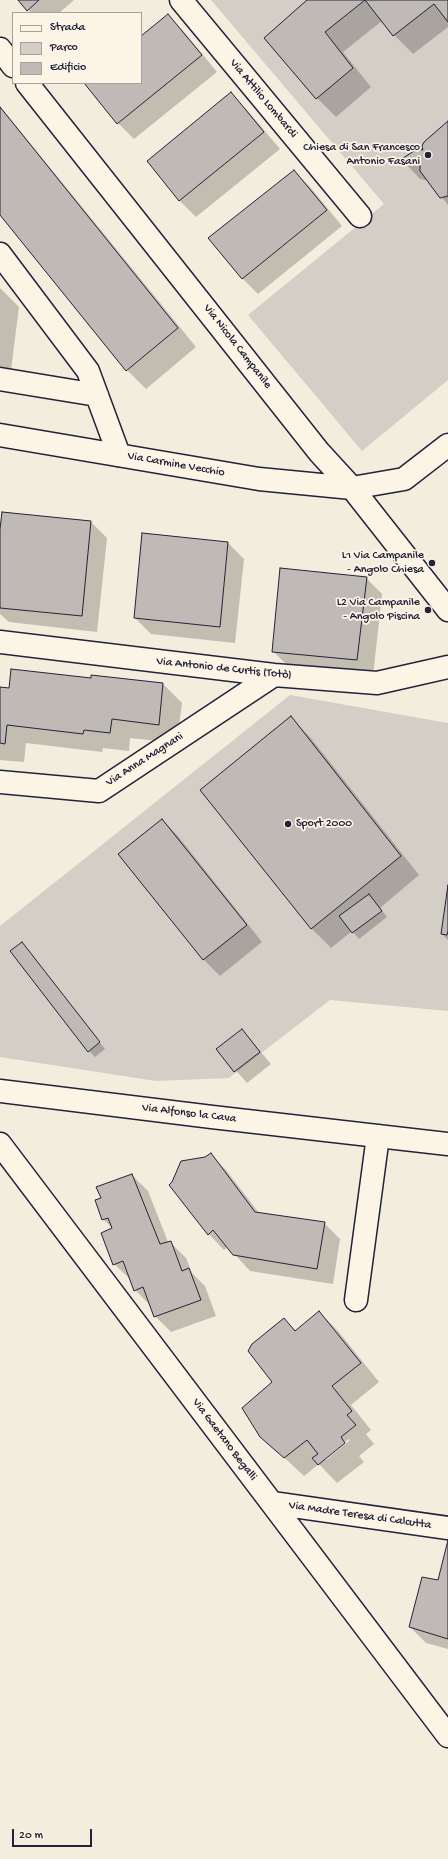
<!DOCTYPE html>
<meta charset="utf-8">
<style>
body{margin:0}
#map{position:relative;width:448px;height:1859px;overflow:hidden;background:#f3edde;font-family:"Gochi Hand",sans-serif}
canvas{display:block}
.legend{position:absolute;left:12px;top:12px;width:130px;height:72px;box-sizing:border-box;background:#fcf5e5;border:1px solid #a5a1a1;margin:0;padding:5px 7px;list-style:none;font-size:12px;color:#22223b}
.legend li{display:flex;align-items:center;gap:8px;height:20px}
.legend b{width:20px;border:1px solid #a5a1a1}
.scale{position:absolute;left:12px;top:1829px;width:80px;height:18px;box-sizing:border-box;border:2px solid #22223b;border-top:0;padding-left:5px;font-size:12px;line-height:14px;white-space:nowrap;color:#22223b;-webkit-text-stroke:3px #fcf5e5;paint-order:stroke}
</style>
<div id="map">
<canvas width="448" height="1859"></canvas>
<ul class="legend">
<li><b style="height:5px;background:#fcf5e5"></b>Strada</li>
<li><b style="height:11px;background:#d4cfc6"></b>Parco</li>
<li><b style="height:11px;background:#bfbab6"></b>Edificio</li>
</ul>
<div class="scale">20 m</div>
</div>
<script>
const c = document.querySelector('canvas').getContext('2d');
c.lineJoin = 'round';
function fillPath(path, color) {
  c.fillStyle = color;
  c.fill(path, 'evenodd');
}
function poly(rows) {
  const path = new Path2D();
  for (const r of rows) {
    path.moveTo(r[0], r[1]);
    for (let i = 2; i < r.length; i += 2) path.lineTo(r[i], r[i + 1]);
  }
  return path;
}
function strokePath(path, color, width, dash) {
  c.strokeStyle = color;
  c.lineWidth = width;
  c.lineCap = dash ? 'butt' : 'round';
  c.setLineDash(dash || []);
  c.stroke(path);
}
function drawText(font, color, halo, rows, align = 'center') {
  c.font = font + ' "Gochi Hand",sans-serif';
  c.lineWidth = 3.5;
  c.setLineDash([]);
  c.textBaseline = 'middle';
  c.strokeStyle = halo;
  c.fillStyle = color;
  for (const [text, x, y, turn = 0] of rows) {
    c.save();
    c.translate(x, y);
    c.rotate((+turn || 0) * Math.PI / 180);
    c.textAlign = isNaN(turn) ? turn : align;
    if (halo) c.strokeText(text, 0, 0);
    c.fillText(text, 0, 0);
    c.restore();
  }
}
const green = poly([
 [211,0,448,0,448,380,362,451,248,315,384,204],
 [290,695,448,723,448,1011,330,1000,229,1078,156,1081,0,1057,0,926]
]);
const shadow = poly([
 [20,0,74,0,59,13,31,13],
 [309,0,448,0,448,27,413,54,394,35,382,21,343,52,371,87,336,117,317,98],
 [168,16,184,32,217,72,134,139,118,123,86,84,141,83,141,38],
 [231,94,247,110,280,149,196,217,180,201,148,161],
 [0,106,196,347,146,389,127,370,0,213],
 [448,123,448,205,429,181,420,179,402,160,418,150,424,151],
 [294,171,310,187,342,226,258,294,242,278],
 [0,288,19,307,11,370,0,368],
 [3,513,91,522,107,538,97,632,9,622,0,614,0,538],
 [228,543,244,559,235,643,151,634,135,618],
 [366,578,382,594,373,676,289,667,273,651],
 [163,684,182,703,177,743,130,738,129,751,103,748,102,752,26,743,24,762,0,760,0,688,10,689],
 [291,718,310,737,419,875,380,908,387,917,359,939,352,931,331,948,312,929,202,790],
 [162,820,178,836,262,942,220,976,204,960,119,854],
 [448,892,448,940,442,934],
 [22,943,105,1049,95,1057,89,1051],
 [242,1030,271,1064,247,1083,217,1049],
 [210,1154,226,1170,259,1213,324,1223,340,1239,333,1284,250,1271,228,1247,224,1250,206,1231,206,1158],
 [132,1175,148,1191,168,1242,170,1242,186,1258,192,1273,205,1286,216,1316,171,1332,155,1316,151,1306,135,1290,131,1280,114,1264,113,1229,103,1219,102,1199],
 [319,1312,338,1331,379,1382,351,1405,371,1430,366,1434,374,1444,359,1456,364,1462,337,1483,319,1464,304,1476,261,1436,274,1382,284,1319,296,1331],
 [349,1439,350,1440,326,1460,324,1458],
 [448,1544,448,1649,426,1643,410,1627,439,1581]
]);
const building = poly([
 [18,0,39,0,27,11,18,0],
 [307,0,448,0,448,22,434,4,393,36,365,0,325,32,353,68,316,99,264,38,307,0],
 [168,14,202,55,117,124,84,83,141,83,141,36,168,14],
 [231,92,264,132,179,201,147,161,231,92],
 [0,107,178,328,126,371,0,215,0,107],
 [448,121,448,196,440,198,420,171,420,165,400,160,417,149,423,150,422,146,424,142,448,121],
 [294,170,327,210,242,279,208,238,294,170],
 [2,512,91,521,82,616,0,608,0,529,2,512],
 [142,533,228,542,220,627,134,618,142,533],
 [280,568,367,577,357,660,272,652,280,568],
 [11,669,91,678,91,675,163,683,159,725,112,719,110,733,84,730,83,734,7,725,5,744,0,743,0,687,9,688,11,669],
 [291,716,401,856,311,929,200,790,291,716],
 [162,819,247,925,203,960,118,854,162,819],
 [448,885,448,931,447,935,441,934,448,885],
 [369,894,382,911,352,933,339,916,369,894],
 [22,942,100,1042,88,1052,10,951,22,942],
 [242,1029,260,1052,234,1072,216,1049,242,1029],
 [211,1153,255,1212,325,1222,317,1269,233,1255,213,1230,208,1235,169,1185,172,1182,181,1161,205,1157,211,1153],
 [132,1174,160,1244,171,1241,182,1271,189,1268,201,1300,154,1317,143,1287,134,1291,123,1261,113,1265,101,1233,112,1228,108,1218,102,1220,95,1200,101,1198,96,1187,132,1174],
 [319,1311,361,1363,332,1386,352,1411,347,1415,356,1425,341,1437,345,1443,318,1465,312,1458,318,1454,307,1440,284,1458,260,1437,242,1408,272,1382,248,1351,252,1344,284,1318,295,1331,319,1311],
 [448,1540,448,1639,409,1627,422,1577,438,1580,448,1540]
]);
const street = poly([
 [181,0,360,216],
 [0,254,88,371,119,455],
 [0,379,97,395],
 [0,642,274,675,377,683,448,667],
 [0,782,99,791,274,675],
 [0,1091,212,1117,448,1144],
 [0,1144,448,1736],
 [356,1300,378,1136],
 [272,1503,448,1528]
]);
const secondary = poly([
 [0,49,13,66],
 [27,83,319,452,352,488,448,610],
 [0,435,259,479,352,488,404,479,448,445]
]);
const markers = [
 [428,155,4,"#22223b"],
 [432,563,4,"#22223b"],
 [428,610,4,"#22223b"],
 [288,824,4,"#22223b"]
];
const streetNames = [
 ["Via Attilio Lombardi",263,99,50],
 ["Via Nicola Campanile",237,347,52],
 ["Via Carmine Vecchio",176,465,10],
 ["Via Antonio de Curtis (Totò)",224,669,6],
 ["Via Anna Magnani",145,760,-33],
 ["Via Alfonso la Cava",189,1114,7],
 ["Via Gaetano Begalli",224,1440,53],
 ["Via Madre Teresa di Calcutta",360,1516,8]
];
const poiNames = [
 ["Chiesa di San Francesco",420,148],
 ["Antonio Fasani",420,162],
 ["L1 Via Campanile",424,556],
 ["- Angolo Chiesa",424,570],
 ["L2 Via Campanile",420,603],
 ["- Angolo Piscina",420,617],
 ["Sport 2000",296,824,"left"]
];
fillPath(green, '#d4cfc6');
fillPath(shadow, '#0003');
fillPath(building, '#bfbab6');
strokePath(building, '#22223b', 1);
strokePath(street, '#22223b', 25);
strokePath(secondary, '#22223b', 25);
strokePath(street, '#fcf5e5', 22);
strokePath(secondary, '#fcf5e5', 22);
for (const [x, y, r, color] of markers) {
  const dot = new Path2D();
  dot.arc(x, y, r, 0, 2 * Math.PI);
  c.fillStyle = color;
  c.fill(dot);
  strokePath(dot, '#fcf5e5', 1.5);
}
drawText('12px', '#22223b', '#fcf5e5', streetNames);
drawText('12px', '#22223b', '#fcf5e5', poiNames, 'right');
</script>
